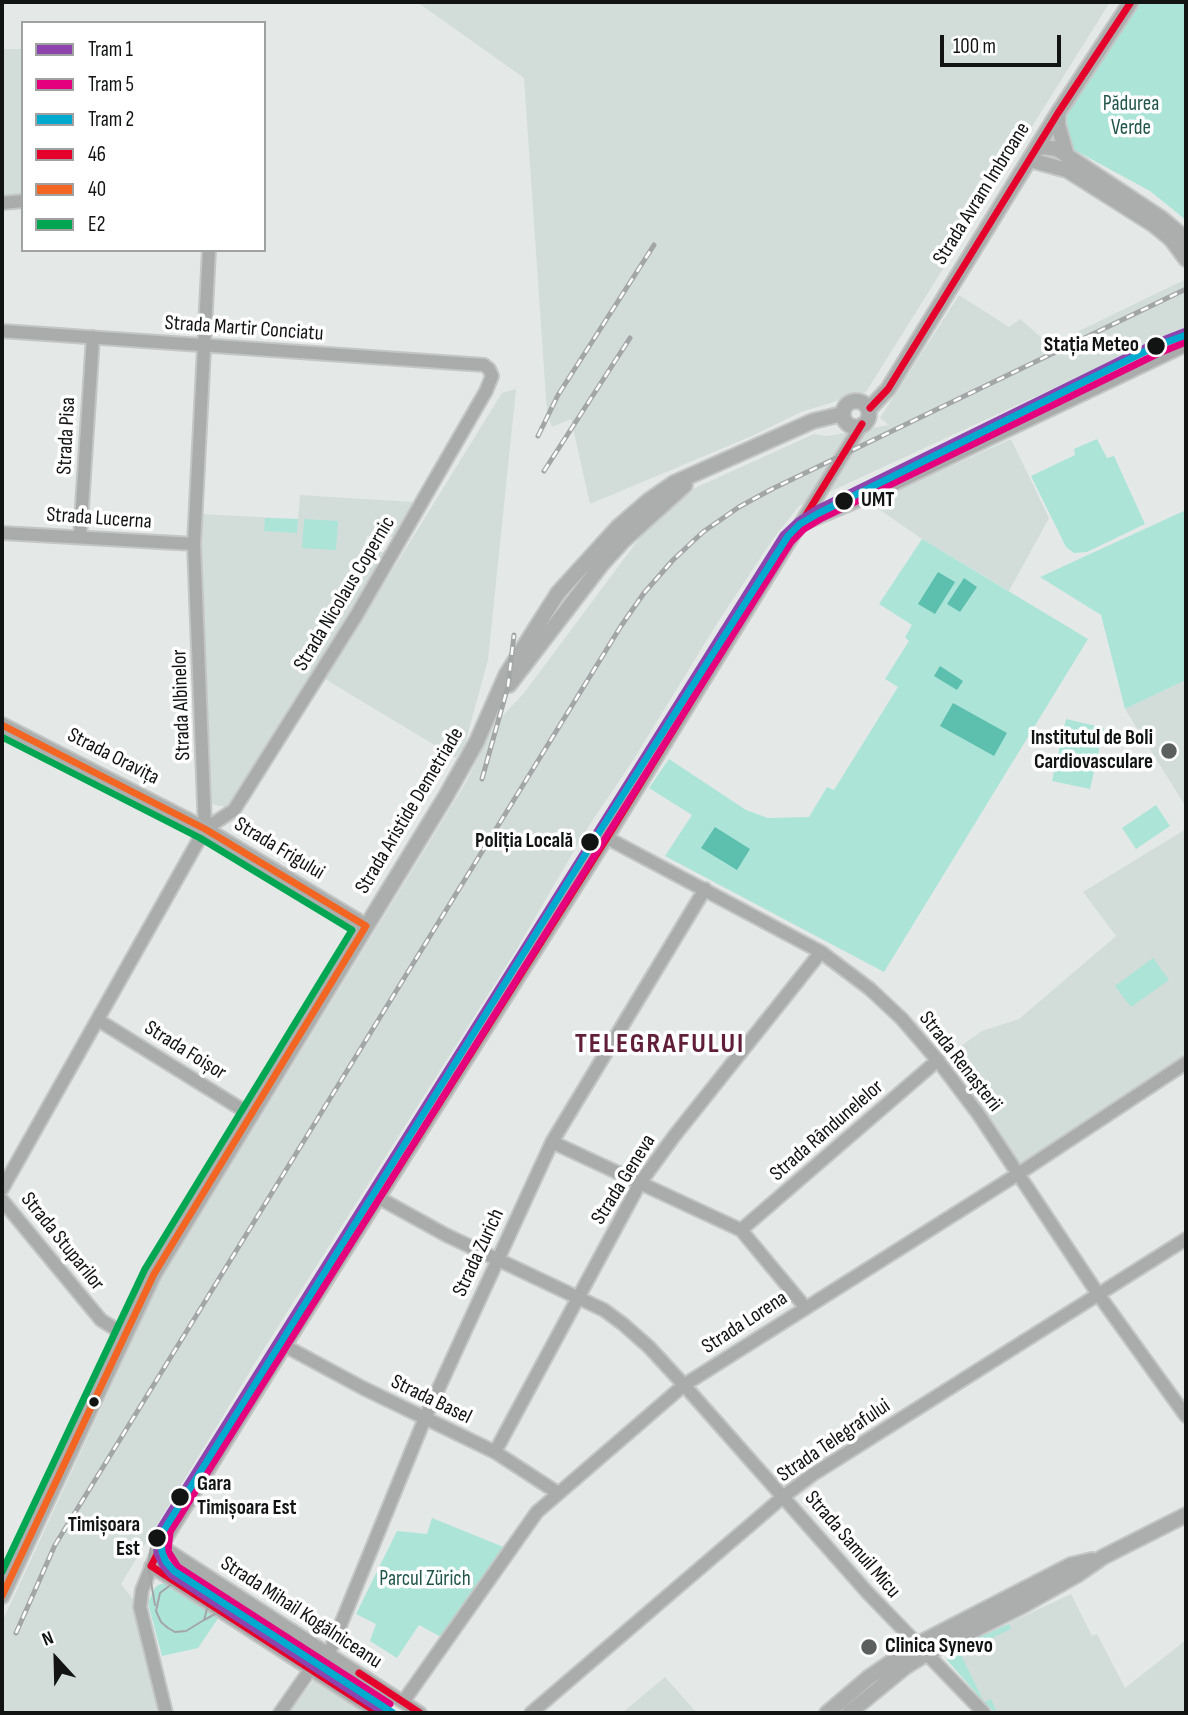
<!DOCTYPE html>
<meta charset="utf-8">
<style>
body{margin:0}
#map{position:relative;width:1188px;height:1715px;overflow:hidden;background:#e4e9e7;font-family:"Sofia Sans Condensed",sans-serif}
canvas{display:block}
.frame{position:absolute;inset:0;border:4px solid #111413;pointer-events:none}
.legend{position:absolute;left:21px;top:21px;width:245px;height:231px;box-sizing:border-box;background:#fff;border:2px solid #a0a1a1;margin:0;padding:9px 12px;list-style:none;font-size:21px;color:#111413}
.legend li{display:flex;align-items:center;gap:14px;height:35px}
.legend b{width:35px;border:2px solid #a0a1a1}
.north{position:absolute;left:21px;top:1624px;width:70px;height:70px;-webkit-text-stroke:5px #fff;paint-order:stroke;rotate:338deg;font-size:19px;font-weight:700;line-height:28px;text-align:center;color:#111413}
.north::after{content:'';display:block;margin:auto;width:24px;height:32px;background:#111413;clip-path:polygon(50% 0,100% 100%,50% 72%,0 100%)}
.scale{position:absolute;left:940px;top:35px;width:121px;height:32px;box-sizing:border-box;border:4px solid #111413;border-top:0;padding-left:9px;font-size:21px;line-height:24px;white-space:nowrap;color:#111413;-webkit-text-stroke:5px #fff;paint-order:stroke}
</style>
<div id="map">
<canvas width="1188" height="1715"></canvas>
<div class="frame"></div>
<ul class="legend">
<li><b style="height:9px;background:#8e44ad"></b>Tram 1</li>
<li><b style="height:9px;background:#e5007d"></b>Tram 5</li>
<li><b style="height:9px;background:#00a9ce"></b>Tram 2</li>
<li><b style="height:9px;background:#e4002b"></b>46</li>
<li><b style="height:9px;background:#f26522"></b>40</li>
<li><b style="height:9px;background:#00a651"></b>E2</li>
</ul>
<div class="north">N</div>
<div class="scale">100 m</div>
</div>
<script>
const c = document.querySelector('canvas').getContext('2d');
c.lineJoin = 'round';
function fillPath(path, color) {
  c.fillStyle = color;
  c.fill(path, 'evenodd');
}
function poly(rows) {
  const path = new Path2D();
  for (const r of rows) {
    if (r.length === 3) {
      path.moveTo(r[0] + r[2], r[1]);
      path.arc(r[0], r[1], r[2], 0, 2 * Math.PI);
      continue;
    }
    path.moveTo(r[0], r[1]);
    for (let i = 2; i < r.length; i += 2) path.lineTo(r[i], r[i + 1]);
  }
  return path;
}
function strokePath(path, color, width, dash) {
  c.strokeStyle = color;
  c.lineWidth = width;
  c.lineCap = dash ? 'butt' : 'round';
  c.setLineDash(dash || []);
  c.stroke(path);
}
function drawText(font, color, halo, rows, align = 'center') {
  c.font = font + ' "Sofia Sans Condensed",sans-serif';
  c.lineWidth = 7;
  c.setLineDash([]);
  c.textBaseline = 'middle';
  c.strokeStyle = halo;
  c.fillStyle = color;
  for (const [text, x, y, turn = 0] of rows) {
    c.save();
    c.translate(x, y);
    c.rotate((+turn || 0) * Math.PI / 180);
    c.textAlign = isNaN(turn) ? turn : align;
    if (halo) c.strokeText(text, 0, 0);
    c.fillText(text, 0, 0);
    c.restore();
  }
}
const built = poly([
 [417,2,1110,2,866,392,801,412,752,436,590,504,571,419,552,427,547,413,524,78],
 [2,49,23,49,23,202,2,203],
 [1186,279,1186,327,799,506,773,539,718,622,632,762,588,827,515,952,255,1363,121,1584,136,1603,162,1713,2,1713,2,1622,159,1283,465,784,495,724,524,693,644,532,695,488,814,434,827,436,889,425,880,418,959,295,1009,327,1020,319,1050,345],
 [516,389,488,660,465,744,456,758,325,679,502,393],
 [1011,439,1049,518,1009,591,922,539,870,503],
 [300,495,414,502,394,537,367,536,362,551,385,552,231,808,211,804,199,543,201,514,298,519],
 [1186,680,1186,807,1125,709],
 [1186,829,1186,1058,1020,1167,947,1056,982,1031,1019,1019,1116,936,1083,892],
 [1071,1594,1092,1636,1097,1634,1125,1688,1186,1640,1186,1713,996,1713,984,1702,947,1660,949,1651],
 [665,1677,697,1713,622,1713],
 [314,1680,366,1713,289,1713]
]);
const green = poly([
 [1140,2,1186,2,1186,220,1150,191,1067,146,1063,134,1068,111],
 [1097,439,1107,458,1114,456,1145,524,1087,552,1074,553,1066,547,1031,476,1075,455,1074,449],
 [1186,510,1186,680,1125,709,1101,615,1040,577],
 [265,518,298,519,297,533,264,531],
 [304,519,338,521,336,550,302,548],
 [922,539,1088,639,884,972,665,856,692,815,649,788,669,759,746,810,768,818,809,817,827,787,834,790,898,687,885,679,909,641,905,637,912,625,879,604],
 [1066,719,1104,728,1090,789,1052,781],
 [1156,805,1170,826,1136,849,1122,828],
 [1153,958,1169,980,1131,1007,1115,986],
 [432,1518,506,1548,461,1613,441,1637,419,1625,397,1658,370,1641,376,1624,356,1614,397,1531,427,1534],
 [168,1582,219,1617,198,1648,162,1656,148,1603,154,1589,158,1585],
 [1009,1624,1011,1629,960,1653,984,1702,991,1699,996,1710,993,1711,984,1702,947,1660,949,1651]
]);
const water = poly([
 [938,572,955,582,935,614,918,604],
 [964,578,977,587,960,612,947,604],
 [940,666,963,681,957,690,934,676],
 [953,703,1007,733,994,756,940,726],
 [715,827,750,849,737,870,701,848]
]);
const minor = poly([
 [2,203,23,201],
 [2,331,484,365,489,369,492,376,486,391,356,616,234,810,205,829],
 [802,524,869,496,1186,345],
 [2,533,194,544],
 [80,537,93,337],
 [607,838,821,952,870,989,902,1019,939,1062,979,1115,1098,1294,1186,1416],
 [98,1020,251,1115],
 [552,1142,741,1230,805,1307],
 [2,1189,205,829,194,544,209,250],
 [379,1198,446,1235,604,1310,623,1324,649,1347,684,1385,867,1592,984,1713],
 [2,1200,101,1320,125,1335],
 [741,1230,938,1060],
 [285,1346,363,1388,495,1452,558,1493],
 [495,1452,640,1183,675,1135,821,952],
 [161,1546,420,1713],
 [151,1566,378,1713],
 [403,1702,537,1512,684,1385,1018,1174,1186,1063],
 [166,1713,140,1607,142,1590,157,1553,285,1346,607,838,862,424],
 [280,1713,310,1670,329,1653,425,1418,552,1142,705,889],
 [531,1713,784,1496,812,1475,1186,1239]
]);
const major = poly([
 [1058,113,1058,125,1067,156],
 [1035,150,1043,147,1057,149,1161,218,1186,239],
 [1030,160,1067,170,1154,225,1171,239,1186,259],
 [856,414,13],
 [870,408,888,389,1058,113,1131,2],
 [509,685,602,564,624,540,685,485],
 [2,725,205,829,366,926],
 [2,1596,154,1274,446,796,477,741,506,675,558,593,618,527,648,501,674,483,813,421,842,414],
 [827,1713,868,1678,916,1645,1071,1565,1092,1560],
 [849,1713,905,1667,926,1654,1024,1605,1077,1575,1103,1557,1186,1515]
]);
const tram = poly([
 [192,1583,173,1583,160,1593,156,1611,161,1622,168,1628,175,1632,186,1631,204,1620,208,1605,204,1593,198,1587],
 [155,1605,148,1565,151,1547,160,1528],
 [204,1620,215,1614,233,1615]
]);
const rail = poly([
 [538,436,558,395,654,245],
 [544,471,630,338],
 [482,779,508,686,514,635],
 [16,1633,55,1545,621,626,644,593,673,560,703,532,739,507,772,489,1186,289]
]);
const bus1 = poly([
 [870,408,888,389,1058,113,1131,2],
 [359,1673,420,1713],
 [378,1713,151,1566,168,1533,607,838,862,424]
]);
const bus2 = poly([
 [2,725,205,829,366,926,154,1274,2,1596]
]);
const bus3 = poly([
 [2,737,200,838,352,930,145,1269,2,1572]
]);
const tram1 = poly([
 [384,1713,171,1575,163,1566,157,1553,157,1538,160,1528,783,535,798,521,817,509,1155,343,1186,331]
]);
const tram2 = poly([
 [390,1704,178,1567,168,1551,170,1532,791,542,804,529,822,518,1159,353,1186,342]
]);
const tram3 = poly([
 [393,1713,174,1571,166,1562,162,1552,161,1539,164,1530,593,842,788,536,800,524,819,513,1156,346,1186,335]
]);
const markers = [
 [1156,346,10,"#111413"],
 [844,501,10,"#111413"],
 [1169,751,9,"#5b5f5d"],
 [590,842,10,"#111413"],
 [94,1402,6,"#111413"],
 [180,1497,10,"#111413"],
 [157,1538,10,"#111413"],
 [869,1647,9,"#5b5f5d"]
];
const parkNames = [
 ["Pădurea",1131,105],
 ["Verde",1131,129],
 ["Parcul Zürich",425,1580]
];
const streetNames = [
 ["Strada Avram Imbroane",982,194,-58],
 ["Strada Martir Conciatu",244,329,4],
 ["Strada Pisa",67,436,-87],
 ["Strada Lucerna",99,519,4],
 ["Strada Nicolaus Copernic",345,594,-59],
 ["Strada Albinelor",182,705,-92],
 ["Strada Oravița",113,757,27],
 ["Strada Aristide Demetriade",410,811,-59],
 ["Strada Frigului",279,849,31],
 ["Strada Foișor",185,1051,32],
 ["Strada Renașterii",960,1062,52],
 ["Strada Rândunelelor",827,1131,-41],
 ["Strada Geneva",624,1180,-58],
 ["Strada Stuparilor",62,1242,51],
 ["Strada Zurich",479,1253,-65],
 ["Strada Lorena",745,1323,-33],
 ["Strada Basel",431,1400,26],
 ["Strada Telegrafului",834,1441,-34],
 ["Strada Samuil Micu",852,1545,49],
 ["Strada Mihail Kogălniceanu",301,1613,33]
];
const stopNames = [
 ["Stația Meteo",1139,346],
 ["UMT",861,501,"left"],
 ["Poliția Locală",573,842],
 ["Gara",197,1485,"left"],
 ["Timișoara Est",197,1509,"left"],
 ["Timișoara",140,1526],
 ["Est",140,1550]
];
const poiNames = [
 ["Institutul de Boli",1153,739],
 ["Cardiovasculare",1153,763],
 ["Clinica Synevo",885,1647,"left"]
];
const districtNames = [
 ["TELEGRAFULUI",660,1045]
];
fillPath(built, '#d2ddda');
fillPath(green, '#ace4d8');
fillPath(water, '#5dbfae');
strokePath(minor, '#c3c6c5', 16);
strokePath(major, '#c3c6c5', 18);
strokePath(minor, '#a9acab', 12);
strokePath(major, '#abaead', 14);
strokePath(tram, '#a3a6a6', 2);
strokePath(rail, '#a3a6a6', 5);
strokePath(rail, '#fff', 2.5, [8]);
strokePath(bus1, '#e4002b', 7);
strokePath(bus2, '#f26522', 7);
strokePath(bus3, '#00a651', 7);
strokePath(tram1, '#8e44ad', 7);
strokePath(tram2, '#e5007d', 7);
strokePath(tram3, '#00a9ce', 7);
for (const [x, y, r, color] of markers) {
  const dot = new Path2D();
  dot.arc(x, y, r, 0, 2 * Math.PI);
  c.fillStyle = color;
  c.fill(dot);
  strokePath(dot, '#fff', 2.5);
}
drawText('21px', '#22564c', '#fff', parkNames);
drawText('21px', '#111413', '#fff', streetNames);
drawText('bold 21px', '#111413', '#fff', stopNames, 'right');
drawText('bold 21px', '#111413', '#fff', poiNames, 'right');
c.letterSpacing = '2px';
drawText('bold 28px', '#601e39', '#fff', districtNames);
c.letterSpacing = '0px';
</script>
